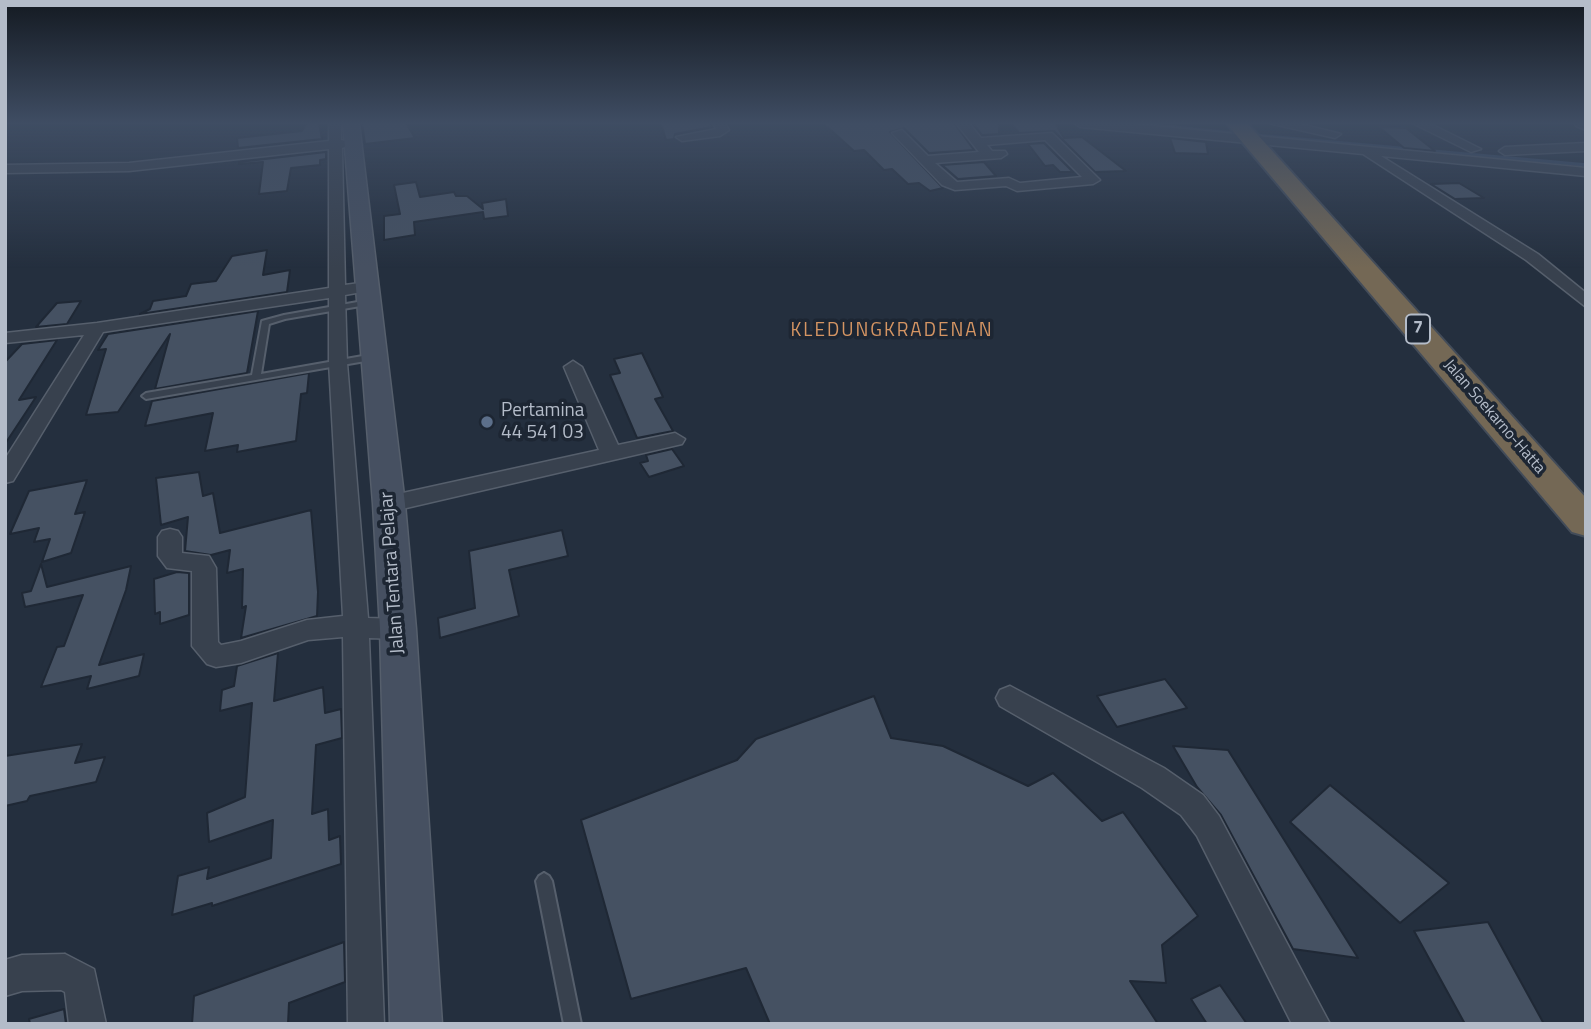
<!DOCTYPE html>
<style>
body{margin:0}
#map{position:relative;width:1591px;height:1029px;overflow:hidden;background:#242f3e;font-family:"Titillium Web",sans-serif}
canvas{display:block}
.frame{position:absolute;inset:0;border:7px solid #b4bcc9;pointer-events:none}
</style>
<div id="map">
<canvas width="1591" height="1029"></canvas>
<div class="frame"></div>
</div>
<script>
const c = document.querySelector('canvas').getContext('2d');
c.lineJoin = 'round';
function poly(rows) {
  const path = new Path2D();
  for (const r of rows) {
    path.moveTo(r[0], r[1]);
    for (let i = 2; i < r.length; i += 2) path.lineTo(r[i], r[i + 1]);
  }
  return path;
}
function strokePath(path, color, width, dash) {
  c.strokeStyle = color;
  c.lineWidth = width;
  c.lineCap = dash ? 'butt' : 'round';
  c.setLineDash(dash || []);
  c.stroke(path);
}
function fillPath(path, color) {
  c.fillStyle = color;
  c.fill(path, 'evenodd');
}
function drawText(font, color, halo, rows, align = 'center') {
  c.font = font + ' "Titillium Web",sans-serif';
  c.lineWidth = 7;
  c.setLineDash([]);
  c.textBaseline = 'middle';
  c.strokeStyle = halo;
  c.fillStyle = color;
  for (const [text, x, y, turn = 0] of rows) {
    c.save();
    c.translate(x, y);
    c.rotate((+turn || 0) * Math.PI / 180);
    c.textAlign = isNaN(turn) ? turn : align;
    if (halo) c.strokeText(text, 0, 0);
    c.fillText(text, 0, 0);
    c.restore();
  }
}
const stream = poly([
 [1136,123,1242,134],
 [1253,135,1586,165]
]);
const building = poly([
 [307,123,319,123,322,139,238,148,237,138,302,131,307,123],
 [362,123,406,123,415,138,365,144,362,123],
 [661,123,711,123,711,127,675,134,674,139,666,140,661,123],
 [823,123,954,123,974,150,929,153,904,128,890,132,943,188,930,191,919,183,908,184,892,169,884,170,864,150,854,151,823,123],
 [973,123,999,123,999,134,982,135,973,123],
 [1011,123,1055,123,1064,138,1082,137,1126,171,1095,172,1054,131,1019,133,1011,123],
 [1379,127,1406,128,1435,151,1404,148,1379,127],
 [1170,138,1206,142,1208,154,1175,153,1170,138],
 [1044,143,1073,172,1060,172,1053,165,1045,166,1028,144,1044,143],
 [326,152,326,159,320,160,320,165,291,168,287,191,259,194,263,162,239,164,239,162,326,152],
 [984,162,996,176,958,179,942,165,984,162],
 [416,182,420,197,454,192,456,196,467,196,483,209,482,203,506,199,508,216,484,219,483,212,414,222,415,235,384,240,384,216,400,214,394,185,416,182],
 [1459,183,1484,198,1455,199,1431,184,1459,183],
 [267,250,263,275,290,270,287,292,140,314,150,309,153,301,186,296,191,284,216,281,232,256,267,250],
 [81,301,67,324,36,327,57,303,81,301],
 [258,311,247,373,155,389,170,334,118,412,86,415,106,349,98,350,108,334,258,311],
 [57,340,19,400,36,397,5,444,5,362,22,344,57,340],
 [642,353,663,397,655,399,673,431,637,438,610,375,620,373,614,359,642,353],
 [309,373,307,393,301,394,296,441,237,452,238,445,205,451,213,413,145,426,152,401,309,373],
 [672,449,684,466,649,477,640,463,648,461,646,455,672,449],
 [199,472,203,496,213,493,220,533,311,510,318,592,317,616,241,638,246,606,242,608,243,569,227,573,230,550,211,555,185,551,188,517,161,525,156,478,199,472],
 [87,480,75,514,85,512,71,553,42,562,50,539,34,542,39,528,10,534,29,491,87,480],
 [562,530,568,556,509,570,519,616,440,638,438,618,475,608,469,551,562,530],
 [41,564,47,587,131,566,126,590,99,665,144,654,139,676,87,689,91,676,41,687,57,647,64,646,83,595,25,607,22,593,31,591,41,564],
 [177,572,189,573,189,615,160,624,160,612,155,614,154,579,177,572],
 [278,653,274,701,323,687,325,713,341,709,342,738,316,745,312,814,328,809,329,840,340,836,341,864,212,906,212,903,172,915,178,876,209,867,207,879,271,858,273,820,209,842,207,813,245,797,252,703,220,711,222,690,234,686,237,666,278,653],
 [1165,679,1187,708,1117,727,1097,696,1165,679],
 [874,696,891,738,943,746,1028,786,1053,773,1102,821,1123,812,1198,916,1162,945,1166,983,1130,981,1158,1024,770,1024,746,968,631,999,581,820,737,760,756,739,874,696],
 [82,744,75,763,105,757,96,782,30,796,27,801,5,806,5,756,82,744],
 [1173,746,1228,750,1358,958,1293,949,1221,815,1197,787,1173,746],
 [1330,785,1449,883,1400,923,1290,822,1330,785],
 [1488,922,1544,1024,1465,1024,1414,931,1488,922],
 [344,942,345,982,289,1003,288,1024,192,1024,194,996,344,942],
 [1220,985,1247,1024,1207,1024,1191,999,1220,985],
 [64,1009,66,1024,30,1024,29,1019,64,1009]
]);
const lane = poly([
 [369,300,372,300,372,304,285,319,269,324,261,374,374,354,377,355,377,359,146,399,142,396,146,393,252,375,262,321,284,315,369,300],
 [544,873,549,876,552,881,581,1024,564,1024,536,881,539,876,544,873]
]);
const street = poly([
 [329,123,341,123,341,140,355,143,342,148,345,285,367,282,375,287,373,290,345,295,347,363,368,618,398,619,407,622,411,629,407,636,398,639,369,638,384,1024,348,1024,343,637,308,640,241,663,216,667,207,664,192,646,192,571,167,568,158,556,158,537,162,531,170,529,178,531,182,537,182,553,209,556,216,568,218,642,221,645,241,641,307,620,343,616,329,363,329,298,103,332,13,481,5,483,5,459,84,335,5,343,5,333,97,323,329,288,329,149,129,171,5,173,5,165,129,163,329,141,329,123],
 [713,123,725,123,729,130,720,136,682,141,676,137,716,129,713,123],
 [956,123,969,123,981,138,1052,133,1100,180,1093,184,1017,191,1006,186,955,190,942,185,892,133,902,130,928,156,979,152,956,123],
 [1045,140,1082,177,1020,183,1009,178,957,182,935,163,1001,158,1007,154,1005,151,992,151,987,145,1045,140],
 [1074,123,1122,123,1586,168,1586,176,1381,156,1538,254,1586,293,1586,307,1526,260,1363,154,1080,127,1074,123],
 [1268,123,1297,123,1341,134,1335,138,1268,123],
 [1412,123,1429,123,1481,149,1471,152,1412,123],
 [1574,123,1586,123,1586,130,1576,126,1574,123],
 [1586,143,1586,151,1505,155,1499,151,1505,147,1586,143],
 [573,361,582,367,618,445,675,433,685,439,682,444,389,512,381,509,378,504,381,499,389,496,599,450,564,367,573,361],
 [1010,686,1164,768,1203,795,1219,816,1330,1024,1292,1024,1197,836,1181,815,1142,788,1000,706,996,698,1000,690,1010,686],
 [65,954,94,969,106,1024,69,1024,65,992,61,990,22,991,5,996,5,960,22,955,65,954]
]);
const secondary = poly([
 [343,123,359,123,405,504,416,629,442,1024,390,1024,380,629,373,504,343,123]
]);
const highway = poly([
 [1226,123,1247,123,1586,498,1586,536,1572,532,1226,123]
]);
const markers = [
 [487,422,7,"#5c6f8a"]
];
const farStreetnames = [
 ["Jalan Soekarno-Hatta",1494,417,49]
];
const shields = [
 [1418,329,24]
];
const shieldNames = [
 ["7",1418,329]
];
const farQuarternames = [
 ["KLEDUNGKRADENAN",892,331]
];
const poiNames = [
 ["Pertamina",501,411],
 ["44 541 03",501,433]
];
const streetNames = [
 ["Jalan Tentara Pelajar",393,573,-94]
];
strokePath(stream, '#394c67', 3.5);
fillPath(building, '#455162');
strokePath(building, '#1f2835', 2);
strokePath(lane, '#565f6c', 4);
strokePath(street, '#565f6c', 3);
strokePath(secondary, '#565f6c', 3);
strokePath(highway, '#434c59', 4);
fillPath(lane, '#38414e');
fillPath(street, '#38414e');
fillPath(secondary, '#465061');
fillPath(highway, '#746855');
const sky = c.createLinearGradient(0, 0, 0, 268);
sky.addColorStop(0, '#141a22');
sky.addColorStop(0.46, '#3f4d63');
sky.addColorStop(1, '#3f4d6300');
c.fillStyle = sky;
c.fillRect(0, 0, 1591, 268);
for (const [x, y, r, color] of markers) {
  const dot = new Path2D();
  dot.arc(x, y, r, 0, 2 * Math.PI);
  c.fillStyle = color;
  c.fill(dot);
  strokePath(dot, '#1d2633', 2.5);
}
drawText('16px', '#b4bcc9', '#1d2633', farStreetnames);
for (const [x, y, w] of shields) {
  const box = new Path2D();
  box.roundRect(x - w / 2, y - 14.5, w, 29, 5);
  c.fillStyle = '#1d2633';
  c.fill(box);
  strokePath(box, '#b4bcc9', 2);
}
drawText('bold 18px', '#b4bcc9', null, shieldNames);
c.letterSpacing = '2px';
drawText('19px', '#d59563', '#1d2633', farQuarternames);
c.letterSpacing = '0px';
drawText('19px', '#b4bcc9', '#1d2633', poiNames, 'left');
drawText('19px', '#b4bcc9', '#1d2633', streetNames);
</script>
